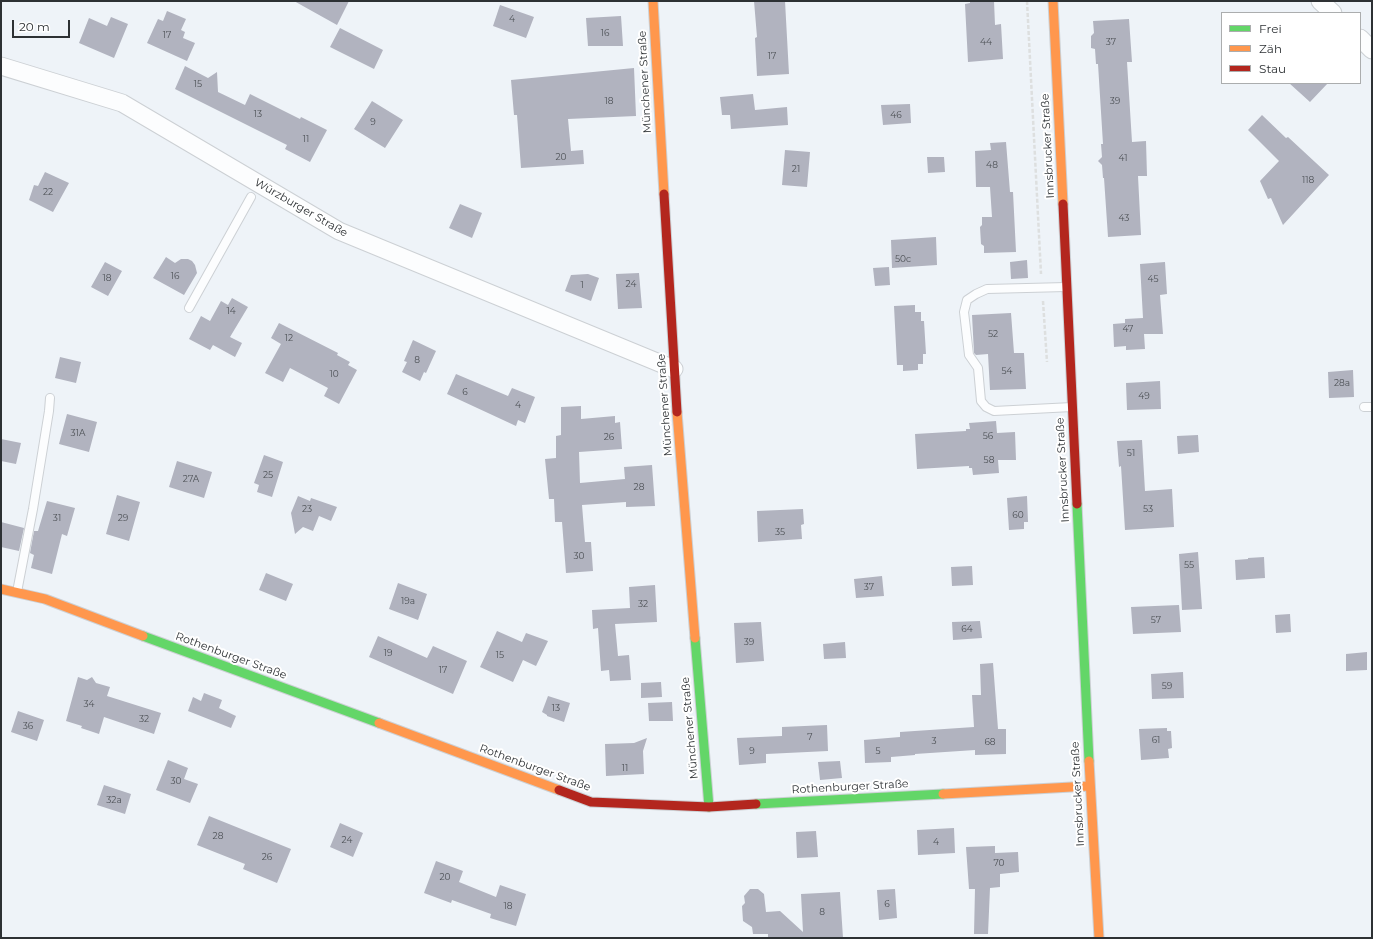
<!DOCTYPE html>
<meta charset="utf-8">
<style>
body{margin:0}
#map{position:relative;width:1373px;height:939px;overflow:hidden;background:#eef3f8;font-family:Montserrat,sans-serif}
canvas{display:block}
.frame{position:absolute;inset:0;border:2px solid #2d3134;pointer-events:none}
.legend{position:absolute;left:1221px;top:12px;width:140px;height:72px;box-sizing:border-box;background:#fff;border:1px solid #abadae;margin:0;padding:5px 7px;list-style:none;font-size:12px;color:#2d3134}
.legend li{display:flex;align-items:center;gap:8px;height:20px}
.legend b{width:20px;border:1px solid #abadae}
.scale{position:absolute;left:12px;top:20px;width:58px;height:18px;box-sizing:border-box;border:2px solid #2d3134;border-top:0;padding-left:5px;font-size:12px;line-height:14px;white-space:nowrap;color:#2d3134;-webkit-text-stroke:3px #fff;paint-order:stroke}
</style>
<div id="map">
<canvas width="1373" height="939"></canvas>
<div class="frame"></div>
<ul class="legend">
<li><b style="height:5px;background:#63d668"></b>Frei</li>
<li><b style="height:5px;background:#ff974d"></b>Zäh</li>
<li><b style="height:5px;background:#b3261e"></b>Stau</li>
</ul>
<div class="scale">20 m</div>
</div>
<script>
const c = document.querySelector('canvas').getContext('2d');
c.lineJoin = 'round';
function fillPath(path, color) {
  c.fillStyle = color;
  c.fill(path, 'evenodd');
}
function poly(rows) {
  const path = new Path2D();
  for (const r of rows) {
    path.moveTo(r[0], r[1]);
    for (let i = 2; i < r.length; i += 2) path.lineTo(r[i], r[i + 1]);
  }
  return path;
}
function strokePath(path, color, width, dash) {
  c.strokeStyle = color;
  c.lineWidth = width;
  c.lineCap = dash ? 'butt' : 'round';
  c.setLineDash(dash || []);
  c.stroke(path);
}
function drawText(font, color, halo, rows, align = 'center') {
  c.font = font + ' Montserrat,sans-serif';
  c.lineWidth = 4;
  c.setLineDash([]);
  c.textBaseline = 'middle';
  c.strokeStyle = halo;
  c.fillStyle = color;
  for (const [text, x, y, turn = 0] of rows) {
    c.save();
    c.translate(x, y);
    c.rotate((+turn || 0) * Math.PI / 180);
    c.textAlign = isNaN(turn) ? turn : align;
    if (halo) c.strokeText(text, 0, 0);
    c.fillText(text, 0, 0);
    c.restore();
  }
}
const building = poly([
 [294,1,349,1,337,25],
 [754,1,785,1,789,74,757,76,755,38,757,37],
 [970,1,994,1,995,25,1001,24,1003,59,968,62,965,4,970,3],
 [500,5,534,17,526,38,493,26],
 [167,11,186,19,181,30,185,32,183,38,195,43,187,61,147,43,158,19,163,21],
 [621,16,623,46,588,46,586,18],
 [111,17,128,24,114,58,79,43,89,18,107,26],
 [1129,19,1132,62,1127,62,1132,142,1146,141,1147,176,1138,176,1141,235,1108,237,1104,178,1103,178,1102,165,1098,161,1102,157,1101,144,1103,144,1098,64,1096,64,1095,49,1091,48,1091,36,1094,33,1093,21],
 [340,28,383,50,374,69,330,47],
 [185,66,208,78,217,72,218,92,245,105,250,94,300,119,301,117,327,130,310,162,285,149,287,145,175,89],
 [634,68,636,116,568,119,571,151,583,150,584,164,521,168,517,115,514,115,511,80],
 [1289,83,1328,83,1310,102],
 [753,94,755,110,787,107,788,125,731,129,730,115,722,115,720,97],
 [372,101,403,120,385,148,354,129],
 [910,104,911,123,883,125,881,105],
 [1262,115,1286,138,1288,137,1329,175,1283,225,1271,198,1268,199,1260,181,1279,161,1248,130],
 [1006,142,1010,192,1013,192,1016,252,984,253,984,246,981,244,980,227,982,225,982,217,992,217,990,187,976,187,975,151,991,150,990,143],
 [785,150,810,152,807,187,782,185],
 [927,157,944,157,945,172,928,173],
 [45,172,69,183,53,212,29,200,34,185,38,186],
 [460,204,482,213,472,238,449,228],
 [936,237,937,265,892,268,891,240],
 [166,257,175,263,181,259,188,259,192,261,195,265,197,273,184,295,153,278],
 [1027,260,1028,278,1011,279,1010,262],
 [105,262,122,271,108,296,91,287],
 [1165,262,1167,294,1160,295,1163,334,1144,334,1145,349,1126,350,1126,346,1114,347,1113,324,1125,323,1125,319,1143,318,1140,264],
 [889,267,890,285,875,286,873,268],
 [639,273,642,308,618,309,616,274],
 [588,274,599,278,591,301,565,291,571,275],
 [232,298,248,307,230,337,242,343,235,357,213,345,210,350,189,339,201,316,210,321,221,301,228,305],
 [915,305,915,312,921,312,921,321,924,321,926,354,923,354,923,364,918,364,918,370,903,371,903,365,897,365,894,306],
 [1011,313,1014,353,1024,353,1026,389,990,390,988,354,976,355,974,353,972,315],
 [279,323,338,353,337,355,350,362,348,365,357,370,339,404,324,396,328,388,290,368,283,382,265,373,281,344,271,338],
 [413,340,436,351,426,373,424,372,420,381,402,372,407,362,404,361],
 [60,357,81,362,76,383,55,378],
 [1353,370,1354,397,1329,398,1328,372],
 [456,374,508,396,512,388,535,397,525,423,518,420,516,426,447,394],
 [1160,381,1161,409,1127,410,1126,383],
 [581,406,581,419,615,416,615,423,620,422,622,449,579,452,580,483,625,479,624,467,652,465,655,506,626,507,626,502,582,505,585,542,591,542,593,571,566,573,562,522,555,522,554,499,549,499,545,459,556,458,556,436,561,435,561,407],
 [67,414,97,422,89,452,59,444],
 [996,421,997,433,1015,432,1016,460,998,460,999,473,973,475,972,468,969,468,969,466,917,469,915,434,966,431,966,429,970,429,969,423],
 [1198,435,1199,452,1178,454,1177,436],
 [1,439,21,443,16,464,1,461],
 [1142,440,1145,491,1172,489,1174,527,1125,530,1121,466,1119,467,1117,441],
 [264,455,283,462,272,497,257,492,259,485,254,483],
 [177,461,212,472,204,498,169,487],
 [117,495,140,502,129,541,106,534],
 [298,496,310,501,311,498,337,507,331,521,319,516,313,531,303,527,295,534,291,513],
 [1027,496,1028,522,1024,522,1024,529,1009,530,1007,498],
 [47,501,75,508,67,536,62,534,52,574,31,568,34,555,30,553,34,531,38,531],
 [803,509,804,524,801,525,802,539,758,542,757,511],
 [1,522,24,528,19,551,1,547],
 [1198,552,1202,609,1182,610,1179,554],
 [1264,557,1265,578,1236,580,1235,560,1248,559,1248,558],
 [972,566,973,585,952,586,951,567],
 [266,573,293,584,286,601,259,590],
 [882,576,884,596,856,598,854,579],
 [398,583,427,594,418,620,389,609],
 [655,585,657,622,615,624,618,656,629,655,631,680,610,681,609,670,601,671,598,628,593,629,592,610,630,608,629,587],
 [1179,605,1181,632,1133,634,1131,607],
 [1290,614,1291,632,1276,633,1275,615],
 [980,621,982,638,953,640,952,622],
 [761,622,764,661,736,663,734,623],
 [497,631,522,642,526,633,548,641,536,666,523,660,513,682,480,667],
 [378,636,427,658,433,646,467,661,453,694,369,657],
 [845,642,846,658,824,659,823,644],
 [1367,652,1367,670,1346,671,1346,654],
 [993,663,998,729,1006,729,1006,754,975,755,975,750,915,754,915,755,891,757,891,762,865,763,864,740,900,737,900,732,974,727,972,695,981,695,980,664],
 [1183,672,1184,698,1152,699,1151,674],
 [78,677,87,680,92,677,96,683,110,687,107,696,161,713,154,734,104,717,99,734,81,728,82,726,66,721],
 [661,682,662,697,641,698,641,683],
 [204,693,222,700,219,708,236,716,231,728,188,711,193,697,201,701],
 [548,696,570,703,564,722,547,716,547,715,542,712],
 [672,702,673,721,649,721,648,703],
 [18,711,44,720,37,741,11,732],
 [827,725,828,751,766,754,766,763,739,765,737,738,782,736,782,727],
 [1167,728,1167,731,1171,731,1172,748,1168,749,1169,758,1141,760,1139,729],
 [647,738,643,751,644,774,606,776,605,744,634,743],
 [168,760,188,768,184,779,198,784,190,803,156,790],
 [840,761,842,778,820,780,818,762],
 [104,785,131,794,125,814,97,805],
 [209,816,291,849,277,883,243,869,245,864,197,845],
 [340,823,363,833,353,857,330,847],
 [954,828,955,853,918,855,917,830],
 [816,831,818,857,797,858,796,832],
 [995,846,995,853,1018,852,1019,872,1000,874,1000,887,990,888,988,934,974,934,975,889,969,889,966,847],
 [436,861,463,871,459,882,496,897,500,885,526,894,516,926,490,918,491,914,452,900,451,903,424,893],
 [750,889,758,889,764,894,766,912,780,911,803,932,801,894,840,892,843,938,768,938,768,934,753,934,752,927,743,921,742,906,745,903,744,896],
 [895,889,897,918,879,920,877,890]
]);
const path = poly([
 [1027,1,1041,274],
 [1043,301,1047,362]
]);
const lane = poly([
 [1066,287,987,289,976,294,967,300,964,312,969,355,978,368,981,401,986,407,994,411,1072,407],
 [189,308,251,197],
 [1364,407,1372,407],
 [17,592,33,509,49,411,50,398]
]);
const street = poly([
 [1320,1,1333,13],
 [1360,38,1372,50],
 [1,66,122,103,339,231,674,369]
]);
const fast = poly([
 [1077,504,1089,761],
 [143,636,379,723],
 [695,638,709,807],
 [756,804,943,794]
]);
const slow = poly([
 [653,1,664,194],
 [1053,1,1063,204],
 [677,412,695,638],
 [1,589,45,599,143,636],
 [379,723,559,790],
 [1089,761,1099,938],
 [943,794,1090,786]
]);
const jam = poly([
 [664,194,677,412],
 [1063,204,1077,504],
 [559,790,591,802,709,807,756,804]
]);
const numberNames = [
 ["4",512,19],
 ["16",605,33],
 ["17",167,35],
 ["44",986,42],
 ["37",1111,42],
 ["17",772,56],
 ["15",198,84],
 ["18",609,101],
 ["39",1115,101],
 ["13",258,114],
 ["46",896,115],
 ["9",373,122],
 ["11",306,139],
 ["20",561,157],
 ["41",1123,158],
 ["48",992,165],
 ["21",796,169],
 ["118",1308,180],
 ["22",48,192],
 ["43",1124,218],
 ["50c",903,259],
 ["16",175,276],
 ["18",107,278],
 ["45",1153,279],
 ["24",631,284],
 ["1",582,285],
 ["14",231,311],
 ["47",1128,329],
 ["52",993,334],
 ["12",289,338],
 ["8",417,360],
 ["54",1007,371],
 ["10",334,374],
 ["28a",1342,383],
 ["6",465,392],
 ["49",1144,396],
 ["4",518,405],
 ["31A",78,433],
 ["56",988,436],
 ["26",609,437],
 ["51",1131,453],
 ["58",989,460],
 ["25",268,475],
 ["27A",191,479],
 ["28",639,487],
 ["23",307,509],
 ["53",1148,509],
 ["60",1018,515],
 ["31",57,518],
 ["29",123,518],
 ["35",780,532],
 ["30",579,556],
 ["55",1189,565],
 ["37",869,587],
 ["19a",408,601],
 ["32",643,604],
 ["57",1156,620],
 ["64",967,629],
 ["39",749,642],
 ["19",388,653],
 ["15",500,655],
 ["17",443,670],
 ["59",1167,686],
 ["34",89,704],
 ["13",556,708],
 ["32",144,719],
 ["36",28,726],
 ["7",810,737],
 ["61",1156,740],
 ["3",934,741],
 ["68",990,742],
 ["9",752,751],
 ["5",878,751],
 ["11",625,768],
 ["30",176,781],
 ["32a",114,800],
 ["28",218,836],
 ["24",347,840],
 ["4",936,842],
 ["26",267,857],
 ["70",999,863],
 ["20",445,877],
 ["6",887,904],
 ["18",508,906],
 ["8",822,912]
];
const streetNames = [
 ["Münchener Straße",645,82,-93],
 ["Innsbrucker Straße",1048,146,-93],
 ["Würzburger Straße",301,208,30],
 ["Münchener Straße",665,405,-94],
 ["Innsbrucker Straße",1063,470,-93],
 ["Rothenburger Straße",231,656,20],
 ["Münchener Straße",690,728,-95],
 ["Rothenburger Straße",535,768,20],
 ["Rothenburger Straße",850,787,-3],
 ["Innsbrucker Straße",1078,794,-93]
];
fillPath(building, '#b1b3bf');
strokePath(lane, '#ccd0d4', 10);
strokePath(street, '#ccd0d4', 19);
strokePath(fast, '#ccd0d4', 11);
strokePath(slow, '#ccd0d4', 11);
strokePath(jam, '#ccd0d4', 11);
strokePath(path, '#dddfdf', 2.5, [4, 2]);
strokePath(lane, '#fcfdfe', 8);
strokePath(street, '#fcfdfe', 17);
strokePath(fast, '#63d668', 9);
strokePath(slow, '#ff974d', 9);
strokePath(jam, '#b3261e', 9);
drawText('9px', '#4e5257', null, numberNames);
drawText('11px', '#2d3134', '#fff', streetNames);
</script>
